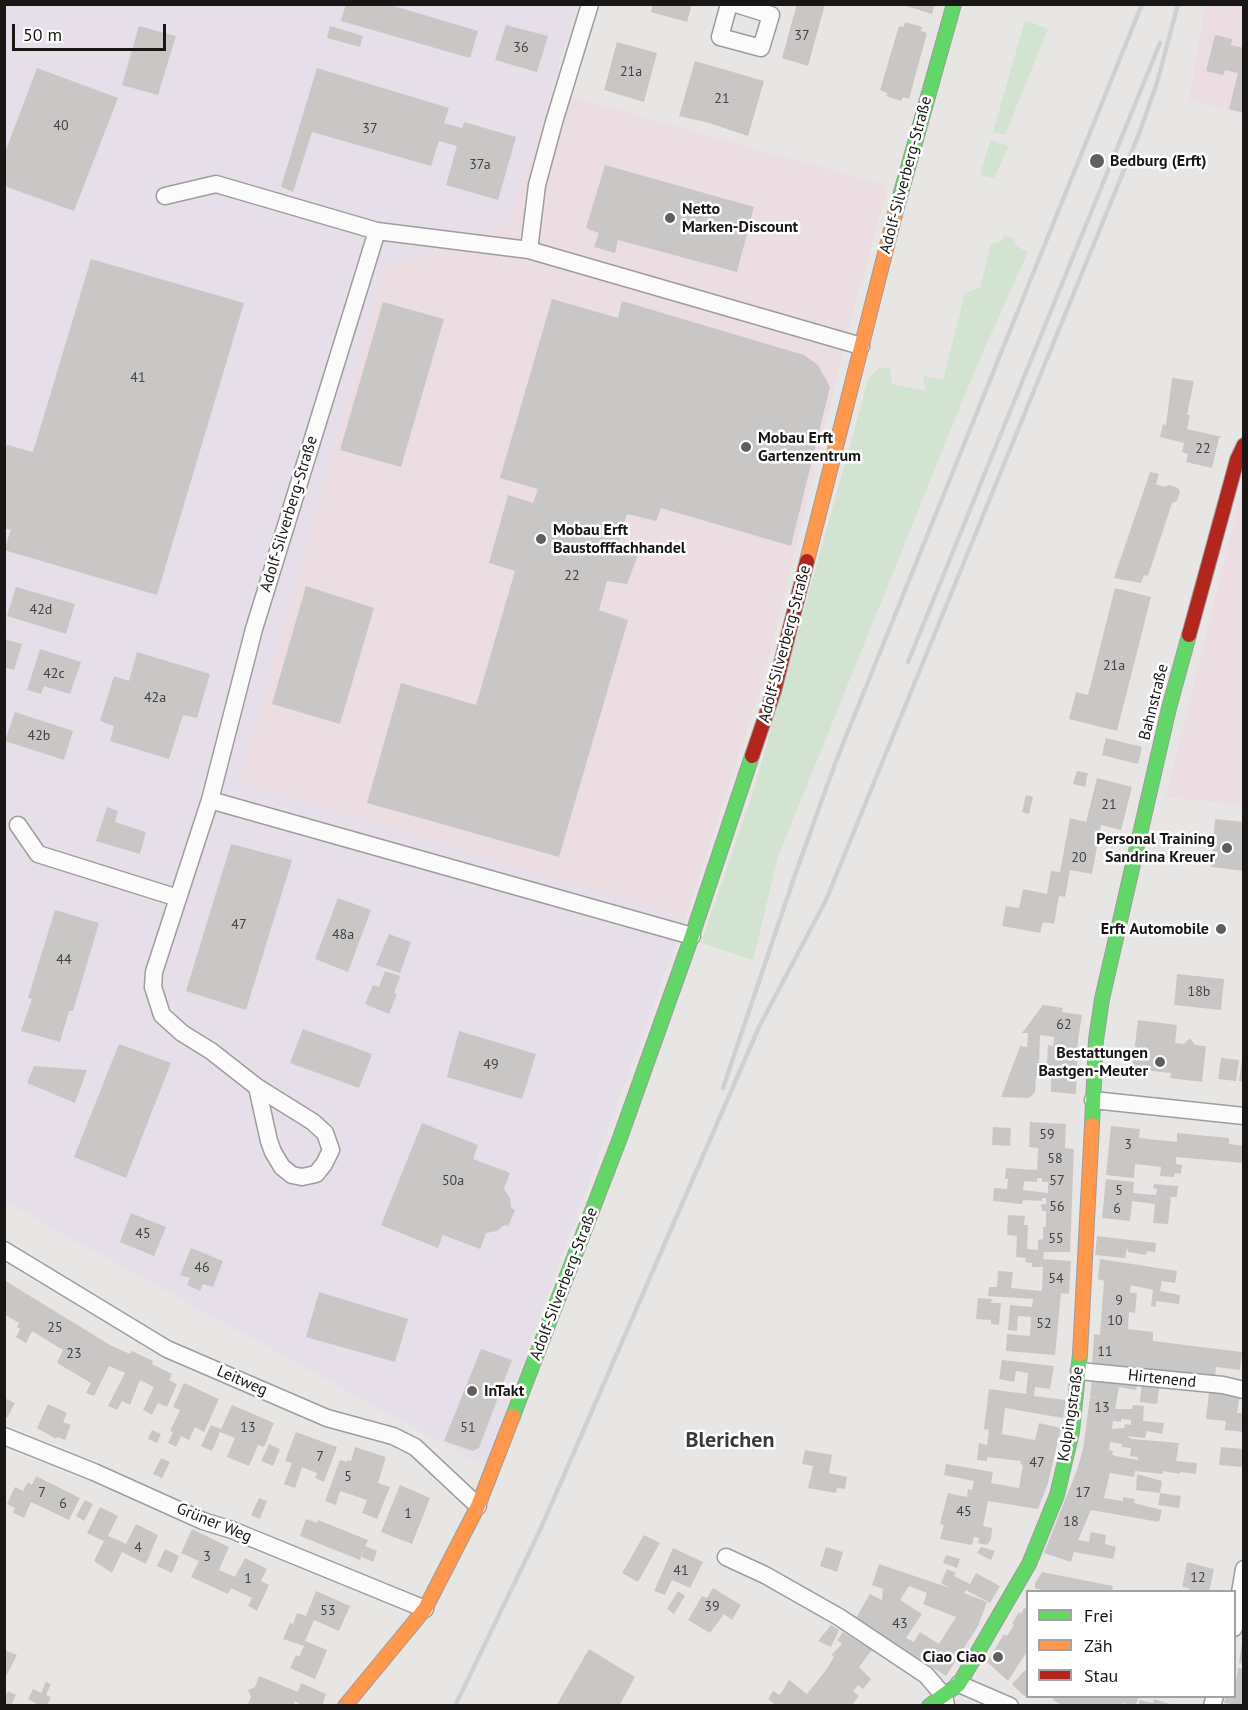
<!DOCTYPE html>
<meta charset="utf-8">
<style>
body{margin:0}
#map{position:relative;width:1248px;height:1710px;overflow:hidden;background:#e8e6e4;font-family:"PT Sans",sans-serif}
canvas{display:block}
.frame{position:absolute;inset:0;border:6px solid #181716;pointer-events:none}
.legend{position:absolute;left:1026px;top:1590px;width:210px;height:108px;box-sizing:border-box;background:#fff;border:2px solid #a3a2a2;margin:0;padding:8px 10px;list-style:none;font-size:18px;color:#181716}
.legend li{display:flex;align-items:center;gap:12px;height:30px}
.legend b{width:30px;border:2px solid #a3a2a2}
.scale{position:absolute;left:12px;top:24px;width:154px;height:27px;box-sizing:border-box;border:3px solid #181716;border-top:0;padding-left:8px;font-size:18px;line-height:21px;white-space:nowrap;color:#181716;-webkit-text-stroke:4px #fff;paint-order:stroke}
</style>
<div id="map">
<canvas width="1248" height="1710"></canvas>
<div class="frame"></div>
<ul class="legend">
<li><b style="height:8px;background:#63d668"></b>Frei</li>
<li><b style="height:8px;background:#ff974d"></b>Zäh</li>
<li><b style="height:8px;background:#b3261e"></b>Stau</li>
</ul>
<div class="scale">50 m</div>
</div>
<script>
const c = document.querySelector('canvas').getContext('2d');
c.lineJoin = 'round';
function fillPath(path, color) {
  c.fillStyle = color;
  c.fill(path, 'evenodd');
}
function poly(rows) {
  const path = new Path2D();
  for (const r of rows) {
    path.moveTo(r[0], r[1]);
    for (let i = 2; i < r.length; i += 2) path.lineTo(r[i], r[i + 1]);
  }
  return path;
}
function strokePath(path, color, width, dash) {
  c.strokeStyle = color;
  c.lineWidth = width;
  c.lineCap = dash ? 'butt' : 'round';
  c.setLineDash(dash || []);
  c.stroke(path);
}
function drawText(font, color, halo, rows, align = 'center') {
  c.font = font + ' "PT Sans",sans-serif';
  c.lineWidth = 5;
  c.setLineDash([]);
  c.textBaseline = 'middle';
  c.strokeStyle = halo;
  c.fillStyle = color;
  for (const [text, x, y, turn = 0] of rows) {
    c.save();
    c.translate(x, y);
    c.rotate((+turn || 0) * Math.PI / 180);
    c.textAlign = isNaN(turn) ? turn : align;
    if (halo) c.strokeText(text, 0, 0);
    c.fillText(text, 0, 0);
    c.restore();
  }
}
const commercial = poly([
 [1205,5,1243,5,1243,114,1189,100],
 [552,91,888,186,849,327,766,672,685,918,240,782,385,267,508,225],
 [1243,489,1243,805,1165,797,1239,500]
]);
const industrial = poly([
 [5,5,577,5,552,91,508,225,385,267,240,781,685,918,485,1467,5,1202]
]);
const green = poly([
 [1025,20,1048,29,1005,135,993,132],
 [990,140,1009,146,994,178,980,175],
 [1004,235,1015,238,1014,245,1028,252,975,370,778,857,753,960,701,943,754,789,869,377,879,368,890,368,892,384,925,391,923,376,943,380,965,293,980,288,991,244,1002,241]
]);
const building = poly([
 [346,4,387,4,478,31,470,58,341,21],
 [653,4,692,4,687,22,651,12],
 [797,4,825,4,808,66,782,58],
 [900,4,935,4,932,14],
 [905,22,922,27,921,31,927,33,909,99,903,97,901,101,886,96,887,93,880,90,899,26,904,27],
 [506,25,548,36,537,72,495,60],
 [139,26,176,36,158,95,122,85],
 [330,26,363,36,360,47,327,38],
 [1215,35,1232,39,1231,45,1244,48,1244,113,1229,109,1238,73,1225,70,1223,75,1206,71],
 [617,42,657,53,644,102,604,90],
 [695,61,764,81,748,136,709,123,679,116],
 [37,68,118,98,74,211,4,186,4,155],
 [317,68,449,108,444,123,462,128,464,122,516,137,498,200,446,185,457,146,439,141,431,166,312,132,293,192,281,187],
 [605,165,754,207,737,272,618,240,615,253,594,247,599,233,586,228],
 [91,259,244,303,157,595,4,550,11,530,4,528,4,444,33,452],
 [552,299,618,318,622,301,804,355,818,365,830,387,791,546,661,508,656,521,627,514,618,544,639,552,627,584,607,581,599,610,628,620,559,857,367,803,401,683,476,705,515,571,489,563,508,495,533,503,538,489,500,478],
 [383,302,444,319,401,467,340,450],
 [1172,378,1194,381,1187,415,1190,415,1187,429,1222,437,1219,438,1212,468,1186,462,1188,454,1182,452,1184,443,1160,437,1163,424,1166,425],
 [1150,472,1159,474,1156,484,1164,487,1169,485,1178,488,1180,492,1177,501,1172,503,1148,576,1144,575,1141,583,1114,578],
 [306,586,374,608,340,724,272,704],
 [16,587,75,604,66,634,7,616],
 [1115,588,1151,597,1117,731,1069,719,1076,692,1088,695],
 [4,639,22,644,14,670,4,667],
 [40,649,81,662,70,694,44,686,41,694,27,690],
 [137,652,210,674,197,718,183,715,169,759,110,741,114,726,100,721,114,676,129,681],
 [15,712,73,731,64,760,5,741],
 [1106,738,1142,747,1138,764,1102,755],
 [1077,771,1088,773,1085,787,1073,784],
 [1097,778,1132,787,1121,830,1101,825,1092,874,1070,870,1065,897,1059,896,1054,924,1043,922,1040,933,1002,926,1006,906,1019,908,1023,889,1047,894,1051,871,1060,872,1070,818,1086,822],
 [1026,795,1033,797,1029,814,1022,812],
 [107,807,118,811,115,822,146,832,140,854,96,841],
 [1215,819,1244,822,1244,871,1211,867],
 [231,844,292,860,246,1010,186,991],
 [338,898,371,910,348,972,315,959],
 [55,910,99,923,73,1011,69,1011,60,1042,21,1031,32,999,28,998],
 [389,934,411,942,400,973,376,965],
 [385,971,400,976,394,993,397,994,389,1014,365,1004,373,985,379,987],
 [1177,974,1224,979,1221,1010,1174,1005],
 [1043,1005,1063,1008,1062,1012,1082,1015,1078,1040,1076,1094,1051,1092,1051,1075,1036,1076,1035,1092,1029,1098,1001,1097,1020,1046,1027,1047,1028,1033,1022,1033],
 [1040,1035,1054,1037,1053,1046,1048,1045,1047,1063,1039,1062],
 [1138,1020,1177,1025,1175,1043,1184,1044,1190,1038,1195,1045,1206,1046,1202,1082,1170,1078,1171,1073,1132,1069],
 [303,1029,372,1054,359,1088,290,1063],
 [459,1031,536,1054,522,1099,447,1077],
 [119,1044,171,1063,126,1178,74,1157],
 [1221,1058,1239,1060,1236,1081,1218,1079],
 [1242,1060,1244,1060,1244,1082,1239,1081],
 [34,1066,87,1070,75,1103,27,1083],
 [1030,1122,1066,1124,1065,1148,1074,1149,1070,1252,1044,1252,1043,1259,1071,1261,1069,1294,1061,1293,1055,1355,1006,1351,1007,1334,1030,1336,1031,1317,1018,1316,1017,1331,1008,1330,1010,1305,1032,1307,1033,1299,988,1296,989,1287,997,1287,998,1271,1013,1272,1011,1288,1042,1291,1043,1267,1032,1267,1032,1263,1025,1262,1026,1258,1016,1257,1017,1236,1007,1235,1008,1215,1025,1216,1024,1225,1028,1225,1027,1249,1038,1250,1038,1240,1043,1239,1043,1227,1046,1227,1046,1211,1042,1211,1041,1204,1046,1204,1046,1198,1042,1198,1042,1201,1023,1200,1022,1204,993,1201,994,1188,1007,1189,1008,1179,1005,1179,1006,1168,1037,1170,1038,1148,1029,1147],
 [1037,1178,1042,1178,1042,1182,1048,1182,1048,1193,1023,1190,1024,1181,1037,1182],
 [422,1123,478,1145,473,1159,510,1173,504,1189,510,1198,511,1208,515,1210,508,1226,504,1225,497,1231,486,1233,480,1249,443,1235,438,1248,381,1225],
 [1111,1126,1140,1129,1139,1138,1177,1142,1177,1133,1229,1138,1229,1144,1244,1146,1244,1163,1176,1157,1176,1164,1182,1165,1181,1174,1175,1173,1174,1177,1160,1176,1161,1167,1135,1164,1134,1178,1106,1175],
 [993,1127,1011,1128,1010,1146,992,1145],
 [1106,1179,1134,1182,1133,1193,1144,1194,1156,1195,1157,1189,1153,1188,1154,1184,1178,1186,1177,1197,1171,1197,1168,1224,1153,1223,1155,1204,1132,1201,1130,1221,1102,1218],
 [131,1213,166,1227,154,1256,120,1242],
 [1097,1236,1156,1243,1155,1252,1147,1251,1146,1255,1128,1252,1128,1249,1127,1249,1125,1258,1095,1255],
 [191,1248,223,1261,213,1287,203,1284,200,1291,187,1285,190,1278,180,1275],
 [1100,1259,1177,1271,1175,1283,1162,1281,1160,1291,1180,1295,1179,1304,1156,1301,1156,1307,1151,1306,1153,1290,1131,1285,1130,1293,1137,1293,1135,1313,1129,1312,1128,1329,1153,1332,1153,1341,1242,1352,1240,1370,1216,1367,1215,1379,1092,1367,1094,1334,1100,1335,1104,1281,1098,1279],
 [4,1280,110,1345,130,1354,132,1351,153,1361,152,1364,172,1374,169,1380,177,1384,167,1407,158,1403,152,1415,143,1410,154,1387,140,1380,130,1405,122,1401,117,1410,108,1406,125,1373,109,1366,94,1396,86,1393,91,1383,57,1363,63,1350,32,1331,26,1343,16,1337,20,1329,17,1327,19,1323,4,1314],
 [319,1292,408,1319,395,1362,306,1337],
 [978,1298,992,1299,991,1303,1001,1303,999,1325,991,1324,991,1320,976,1319],
 [481,1349,512,1360,479,1448,473,1451,444,1441],
 [1002,1360,1054,1366,1050,1389,1035,1387,1034,1396,1066,1400,1063,1418,1005,1408,1002,1434,1035,1440,1039,1423,1061,1428,1048,1483,1038,1509,988,1501,983,1526,992,1528,991,1539,987,1545,978,1543,979,1538,974,1537,972,1545,940,1539,944,1525,940,1524,948,1493,967,1497,968,1489,972,1490,974,1481,944,1475,946,1464,993,1472,991,1483,1019,1488,1023,1465,1020,1464,1021,1461,987,1457,987,1461,977,1460,979,1443,987,1445,989,1430,984,1429,989,1389,1026,1394,1028,1373,1016,1371,1014,1382,999,1379],
 [1092,1378,1138,1381,1136,1390,1119,1387,1115,1409,1132,1409,1133,1405,1144,1406,1143,1421,1164,1423,1162,1434,1147,1431,1145,1438,1126,1436,1132,1439,1179,1443,1176,1461,1197,1463,1196,1474,1180,1472,1180,1474,1163,1471,1163,1474,1135,1471,1134,1477,1110,1473,1104,1498,1123,1501,1123,1497,1135,1499,1134,1503,1162,1510,1159,1522,1091,1510,1078,1540,1089,1542,1091,1532,1106,1535,1105,1544,1116,1547,1113,1559,1074,1552,1071,1562,1044,1553,1077,1470,1083,1449,1090,1397,1097,1398,1090,1396],
 [1121,1419,1131,1420,1131,1425,1125,1424,1124,1428,1112,1429,1113,1421,1121,1422],
 [1110,1442,1122,1444,1122,1447,1131,1448,1130,1456,1138,1457,1138,1460,1115,1456,1112,1454,1113,1451,1109,1450],
 [1142,1382,1160,1383,1157,1404,1140,1402],
 [184,1383,219,1399,204,1432,195,1427,189,1440,181,1436,176,1447,168,1443,173,1432,170,1431,180,1410,173,1407],
 [1209,1392,1240,1395,1237,1413,1244,1413,1244,1432,1225,1430,1226,1421,1206,1419],
 [4,1398,15,1403,7,1418,4,1416],
 [48,1404,67,1413,63,1422,71,1425,65,1440,57,1437,56,1439,37,1428],
 [232,1405,274,1423,264,1447,258,1445,249,1466,227,1457,235,1438,220,1432,212,1451,201,1446,211,1425,221,1429],
 [152,1430,161,1434,157,1443,148,1439],
 [296,1432,337,1447,324,1482,315,1478,317,1473,302,1467,295,1488,284,1484,292,1463,285,1461],
 [269,1444,280,1449,273,1466,261,1461],
 [355,1447,386,1457,378,1483,390,1487,377,1519,362,1513,367,1500,340,1491,336,1505,325,1501,340,1460,347,1462,347,1460,351,1461],
 [1221,1447,1244,1449,1242,1467,1219,1465],
 [805,1450,832,1455,829,1473,847,1477,845,1489,837,1488,836,1493,808,1488,813,1466,802,1464],
 [161,1458,170,1462,162,1478,153,1474],
 [1137,1474,1162,1481,1160,1493,1136,1490],
 [36,1476,80,1498,69,1520,31,1502,24,1518,13,1513,15,1508,7,1504,15,1487,23,1491,28,1482,32,1485],
 [400,1485,430,1498,412,1544,381,1532],
 [1160,1493,1181,1496,1179,1508,1158,1505],
 [259,1498,267,1501,260,1519,251,1515],
 [85,1500,93,1504,84,1521,76,1516],
 [100,1507,118,1516,108,1536,118,1540,126,1544,136,1524,158,1535,146,1564,122,1552,112,1573,94,1561,104,1541,87,1533],
 [306,1519,317,1523,318,1520,368,1540,365,1546,377,1551,373,1562,362,1557,364,1549,360,1560,300,1536],
 [192,1529,229,1547,219,1570,235,1577,245,1558,267,1569,261,1581,269,1585,257,1611,248,1606,252,1598,231,1588,228,1594,191,1577,199,1561,181,1553],
 [644,1535,660,1543,638,1582,622,1573],
 [826,1547,843,1552,837,1572,820,1566],
 [981,1547,995,1551,991,1560,977,1553],
 [673,1548,703,1562,690,1588,672,1580,665,1595,654,1591],
 [165,1549,179,1556,172,1573,157,1566],
 [946,1555,960,1559,957,1568,943,1563],
 [1187,1562,1214,1569,1209,1592,1189,1592,1189,1588,1182,1587],
 [879,1564,950,1588,941,1583,947,1569,956,1573,954,1576,970,1584,976,1573,1000,1586,990,1603,966,1590,964,1593,987,1602,978,1626,946,1676,856,1618,870,1594,882,1600,883,1589,872,1585],
 [909,1586,927,1593,923,1604,956,1617,939,1644,920,1632,914,1642,906,1638,922,1614,900,1600],
 [1042,1572,1113,1586,1112,1592,1050,1592,1035,1588,1035,1583],
 [713,1588,741,1605,732,1620,724,1614,710,1633,688,1620,702,1596,707,1598],
 [316,1591,350,1606,339,1631,314,1620,305,1641,327,1650,315,1679,290,1668,296,1655,299,1657,304,1646,283,1639,290,1623,293,1624,297,1613,306,1616],
 [678,1591,685,1596,674,1614,667,1609],
 [1024,1608,1028,1610,1028,1650,1008,1681,987,1662,1004,1634,1007,1636,1014,1625,1012,1624,1019,1612,1021,1614],
 [831,1625,839,1630,831,1647,818,1641],
 [843,1632,872,1650,859,1667,871,1679,863,1689,858,1685,853,1691,859,1696,851,1706,777,1706,768,1699,773,1691,780,1695,789,1680,807,1694,826,1670,834,1657,831,1655,842,1644,837,1640],
 [1242,1642,1244,1642,1244,1664,1239,1663],
 [589,1649,635,1677,619,1706,556,1706],
 [4,1650,17,1655,4,1680],
 [1238,1668,1244,1669,1244,1706,1224,1703,1226,1696,1234,1696],
 [1025,1670,1028,1673,1028,1694,1024,1696,1012,1684],
 [259,1676,298,1692,301,1683,326,1694,322,1706,304,1706,294,1701,294,1706,247,1706,251,1697,248,1690,255,1687],
 [46,1682,51,1684,46,1695,51,1697,47,1706,41,1706,28,1699,33,1689,41,1693],
 [8,1691,16,1695,11,1706,4,1706,4,1698],
 [1054,1696,1139,1696,1135,1706,1122,1703,1121,1706,1064,1706,1053,1700],
 [1154,1699,1173,1705,1173,1706,1138,1706,1140,1700,1153,1703]
]);
const street = poly([
 [729,4,720,37,761,48,771,15,736,4],
 [165,196,216,184,377,231,529,250,861,346],
 [529,250,537,185,554,122,590,4],
 [210,800,692,936],
 [18,825,38,854,178,898],
 [257,1087,269,1141,273,1152,282,1167,292,1175,302,1177,316,1174,324,1164,331,1150,325,1133,313,1122,257,1087,211,1051,182,1033,162,1015,153,987,154,972,210,800,254,629,377,231],
 [1093,1100,1244,1116],
 [4,1250,167,1349,327,1418,393,1436,415,1447,478,1506],
 [1079,1371,1223,1385,1244,1390],
 [4,1436,94,1472,203,1521,232,1530,425,1609],
 [726,1557,765,1575,839,1617,926,1675,944,1696,946,1705],
 [1234,1628,1244,1569],
 [959,1684,1010,1706],
 [1212,1706,1215,1696]
]);
const fast = poly([
 [895,214,954,4],
 [1092,1125,1096,1040,1102,999,1169,708,1189,635],
 [513,1416,620,1138,692,936,752,756],
 [929,1706,959,1684,1029,1564,1057,1495,1072,1432,1080,1354]
]);
const slow = poly([
 [807,561,895,214],
 [1080,1354,1092,1125],
 [345,1706,425,1609,478,1506,513,1416]
]);
const jam = poly([
 [1189,635,1237,460,1244,445],
 [752,756,774,691,807,561]
]);
const rail = poly([
 [908,662,1160,43],
 [723,1088,796,872,836,761,1142,4],
 [455,1706,541,1528,759,1027,826,900,1140,131,1157,83,1178,4]
]);
const markers = [
 [1097,161,8,"#615f5e"],
 [670,218,6,"#615f5e"],
 [746,447,6,"#615f5e"],
 [541,539,6,"#615f5e"],
 [1227,848,6,"#615f5e"],
 [1221,929,6,"#615f5e"],
 [1160,1062,6,"#615f5e"],
 [472,1391,6,"#615f5e"],
 [998,1657,6,"#615f5e"]
];
const numberNames = [
 ["37",802,36],
 ["36",521,48],
 ["21a",631,72],
 ["21",722,99],
 ["40",61,126],
 ["37",370,129],
 ["37a",480,165],
 ["41",138,378],
 ["22",1203,449],
 ["22",572,576],
 ["42d",41,610],
 ["21a",1114,666],
 ["42c",54,674],
 ["42a",155,698],
 ["42b",39,736],
 ["21",1109,805],
 ["20",1079,858],
 ["47",239,925],
 ["48a",343,935],
 ["44",64,960],
 ["18b",1199,992],
 ["62",1064,1025],
 ["49",491,1065],
 ["59",1047,1135],
 ["3",1128,1145],
 ["58",1055,1159],
 ["50a",453,1181],
 ["57",1057,1181],
 ["5",1119,1191],
 ["56",1057,1207],
 ["6",1117,1209],
 ["45",143,1234],
 ["55",1056,1239],
 ["46",202,1268],
 ["54",1056,1279],
 ["9",1119,1301],
 ["10",1115,1321],
 ["52",1044,1324],
 ["25",55,1328],
 ["11",1105,1352],
 ["23",74,1354],
 ["13",1102,1408],
 ["13",248,1428],
 ["51",468,1428],
 ["7",320,1457],
 ["47",1037,1463],
 ["5",348,1477],
 ["7",42,1493],
 ["17",1083,1493],
 ["6",63,1504],
 ["45",964,1512],
 ["1",408,1514],
 ["18",1071,1522],
 ["4",138,1548],
 ["3",207,1557],
 ["41",681,1571],
 ["12",1198,1578],
 ["1",248,1579],
 ["39",712,1607],
 ["53",328,1611],
 ["43",900,1624]
];
const poiNames = [
 ["Bedburg (Erft)",1110,161],
 ["Netto",682,209],
 ["Marken-Discount",682,227],
 ["Mobau Erft",758,438],
 ["Gartenzentrum",758,456],
 ["Mobau Erft",553,530],
 ["Baustofffachhandel",553,548],
 ["Personal Training",1215,839,"right"],
 ["Sandrina Kreuer",1215,857,"right"],
 ["Erft Automobile",1209,929,"right"],
 ["Bestattungen",1148,1053,"right"],
 ["Bastgen-Meuter",1148,1071,"right"],
 ["InTakt",484,1391],
 ["Ciao Ciao",986,1657,"right"]
];
const streetNames = [
 ["Adolf-Silverberg-Straße",906,175,-75],
 ["Adolf-Silverberg-Straße",289,514,-73],
 ["Adolf-Silverberg-Straße",785,644,-75],
 ["Bahnstraße",1154,702,-76],
 ["Adolf-Silverberg-Straße",564,1284,-69],
 ["Hirtenend",1162,1379,6],
 ["Leitweg",242,1381,23],
 ["Kolpingstraße",1071,1414,-81],
 ["Grüner Weg",214,1523,22]
];
const districtNames = [
 ["Blerichen",730,1441]
];
fillPath(commercial, '#ebdde1');
fillPath(industrial, '#e6dee8');
fillPath(green, '#d3e3d1');
fillPath(building, '#c9c7c6');
strokePath(street, '#9e9d9c', 19);
strokePath(fast, '#9e9d9c', 16);
strokePath(slow, '#9e9d9c', 16);
strokePath(jam, '#9e9d9c', 16);
strokePath(street, '#fcfbfb', 16);
strokePath(fast, '#63d668', 14);
strokePath(slow, '#ff974d', 14);
strokePath(jam, '#b3261e', 14);
strokePath(rail, '#d0d0d0', 4.5);
for (const [x, y, r, color] of markers) {
  const dot = new Path2D();
  dot.arc(x, y, r, 0, 2 * Math.PI);
  c.fillStyle = color;
  c.fill(dot);
  strokePath(dot, '#fff', 2);
}
drawText('14px', '#444342', null, numberNames);
drawText('bold 16px', '#181716', '#fff', poiNames, 'left');
drawText('16px', '#181716', '#fff', streetNames);
drawText('bold 22px', '#3c3a38', '#fff', districtNames);
</script>
